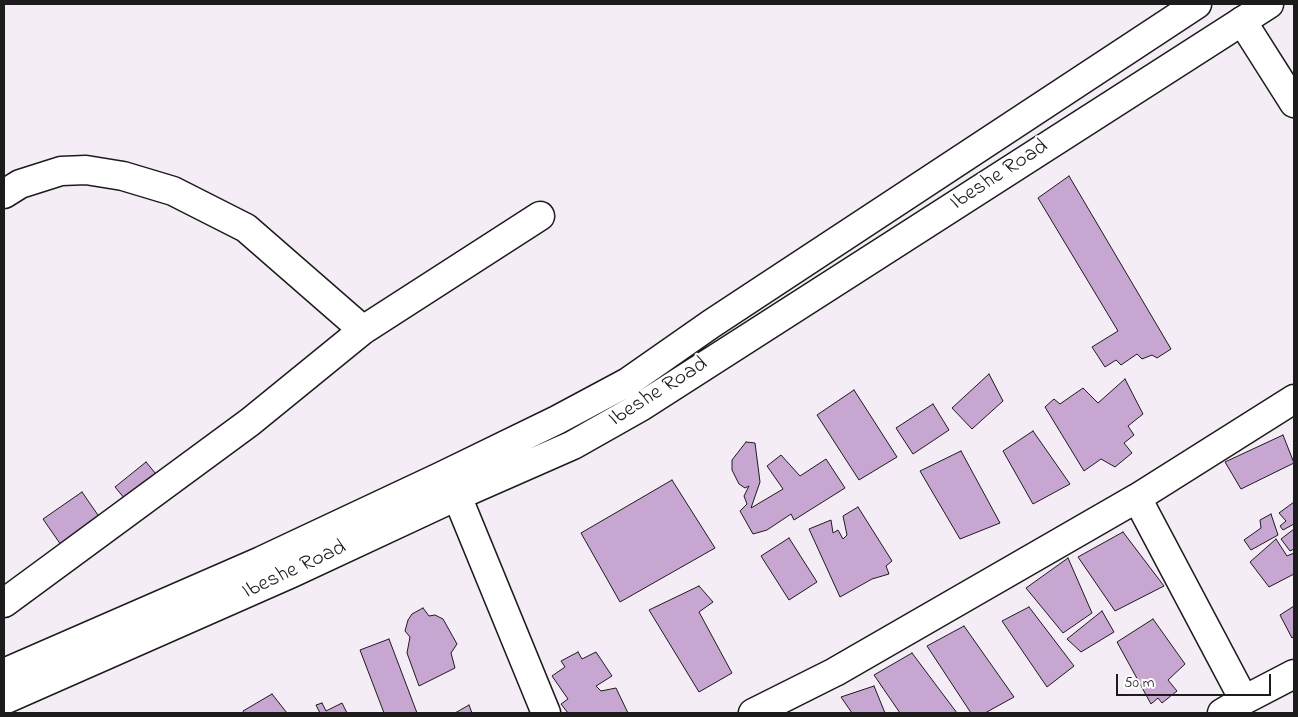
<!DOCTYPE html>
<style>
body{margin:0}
#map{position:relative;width:1298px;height:717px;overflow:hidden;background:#f4edf6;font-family:"Indie Flower",sans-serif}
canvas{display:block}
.frame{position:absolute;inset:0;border:5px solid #1c1c1c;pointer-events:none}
.scale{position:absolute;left:1116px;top:674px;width:155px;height:22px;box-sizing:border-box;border:2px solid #1c1c1c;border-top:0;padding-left:6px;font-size:15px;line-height:18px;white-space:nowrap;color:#1c1c1c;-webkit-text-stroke:4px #fff;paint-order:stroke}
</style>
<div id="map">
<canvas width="1298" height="717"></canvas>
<div class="frame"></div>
<div class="scale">50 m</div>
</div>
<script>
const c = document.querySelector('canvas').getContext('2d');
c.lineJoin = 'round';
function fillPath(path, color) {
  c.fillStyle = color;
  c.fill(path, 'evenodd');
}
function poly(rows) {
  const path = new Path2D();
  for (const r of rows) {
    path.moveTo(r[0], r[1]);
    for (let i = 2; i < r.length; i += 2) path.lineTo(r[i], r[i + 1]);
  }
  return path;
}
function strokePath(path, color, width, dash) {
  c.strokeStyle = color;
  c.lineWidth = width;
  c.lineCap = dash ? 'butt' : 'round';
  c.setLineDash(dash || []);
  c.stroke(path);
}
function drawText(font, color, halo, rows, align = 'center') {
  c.font = font + ' "Indie Flower",sans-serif';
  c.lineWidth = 4;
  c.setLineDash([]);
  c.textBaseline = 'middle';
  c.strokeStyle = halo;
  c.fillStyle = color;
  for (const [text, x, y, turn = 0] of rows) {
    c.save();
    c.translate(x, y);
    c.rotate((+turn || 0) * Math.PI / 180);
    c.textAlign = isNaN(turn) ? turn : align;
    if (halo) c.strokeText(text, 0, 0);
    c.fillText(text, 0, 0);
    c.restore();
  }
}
const building = poly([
 [1069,176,1171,349,1157,358,1152,355,1142,359,1137,354,1121,365,1116,360,1105,367,1092,347,1118,331,1038,198,1069,176],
 [989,374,1003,401,972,429,952,408,989,374],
 [1125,379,1143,414,1128,426,1134,435,1124,443,1132,453,1115,467,1101,459,1084,471,1045,407,1054,399,1060,404,1083,388,1098,403,1125,379],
 [854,390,897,457,859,480,817,415,854,390],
 [933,404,949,430,913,454,896,428,933,404],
 [1033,431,1070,484,1033,504,1003,451,1033,431],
 [1283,435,1294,463,1241,489,1225,462,1283,435],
 [746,442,755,443,760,482,751,508,783,489,767,466,781,455,800,476,826,459,845,488,794,520,791,514,767,530,753,534,740,511,747,504,744,496,749,486,745,488,739,484,732,470,732,460,746,442],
 [961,451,1000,523,960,539,920,471,961,451],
 [146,462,156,474,125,499,115,487,146,462],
 [672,480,715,548,620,602,581,533,672,480],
 [82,492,100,518,61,545,43,519,82,492],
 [1294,502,1294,524,1283,530,1280,526,1286,521,1279,513,1294,502],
 [858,507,892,561,886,566,889,574,872,579,840,597,809,529,831,520,833,533,838,530,843,539,847,535,843,516,858,507],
 [1271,514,1278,535,1251,550,1244,540,1261,528,1260,520,1271,514],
 [1294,529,1294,549,1290,551,1281,539,1294,529],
 [1123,532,1164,586,1115,611,1078,557,1123,532],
 [789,538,817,582,789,600,761,556,789,538],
 [1276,539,1287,556,1294,553,1294,574,1269,587,1250,562,1276,539],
 [1068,558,1092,613,1063,633,1026,588,1068,558],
 [699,586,713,602,699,612,732,673,699,692,649,610,699,586],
 [1294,606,1294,636,1292,638,1280,615,1294,606],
 [1029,607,1074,666,1047,687,1002,621,1029,607],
 [423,608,429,616,435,615,443,619,457,644,451,653,455,668,419,686,407,653,410,637,405,631,408,620,412,614,423,608],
 [1102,611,1114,632,1081,652,1067,639,1102,611],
 [1153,619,1185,664,1168,680,1177,691,1162,703,1158,698,1151,704,1117,642,1153,619],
 [964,626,1014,697,985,713,971,713,927,646,964,626],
 [389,639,417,713,384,713,360,650,389,639],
 [578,652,582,659,596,652,612,676,596,686,601,691,616,688,628,713,568,713,561,704,568,699,552,676,565,667,561,661,578,652],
 [912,653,957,713,900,713,874,675,912,653],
 [874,686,885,713,852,713,841,697,874,686],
 [272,694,287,713,244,713,243,711,272,694],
 [322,703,326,711,342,703,347,713,320,713,316,705,322,703],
 [469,705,472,713,455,713,469,705]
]);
const minor = poly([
 [1242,21,1294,103],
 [4,194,20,184,61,171,86,170,123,176,173,191,246,228,363,330],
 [457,496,546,713],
 [1137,498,1244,700],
 [4,603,250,422,363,330,540,216],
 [753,713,835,672,1137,498,1294,399],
 [1222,713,1244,700,1294,674]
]);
const major = poly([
 [4,673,261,561,442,476,557,420,628,382,711,324,1197,4],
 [4,700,292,573,457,496,573,445,642,406,1269,4]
]);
const streetNames = [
 ["Ibeshe Road",1000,176,-33],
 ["Ibeshe Road",659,393,-32],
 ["Ibeshe Road",295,571,-25]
];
fillPath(building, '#c7a6d1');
strokePath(building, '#1c1c1c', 1);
strokePath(minor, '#1c1c1c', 31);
strokePath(major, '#1c1c1c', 31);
strokePath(minor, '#fff', 28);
strokePath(major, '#fff', 28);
drawText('22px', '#1c1c1c', '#fff', streetNames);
</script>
